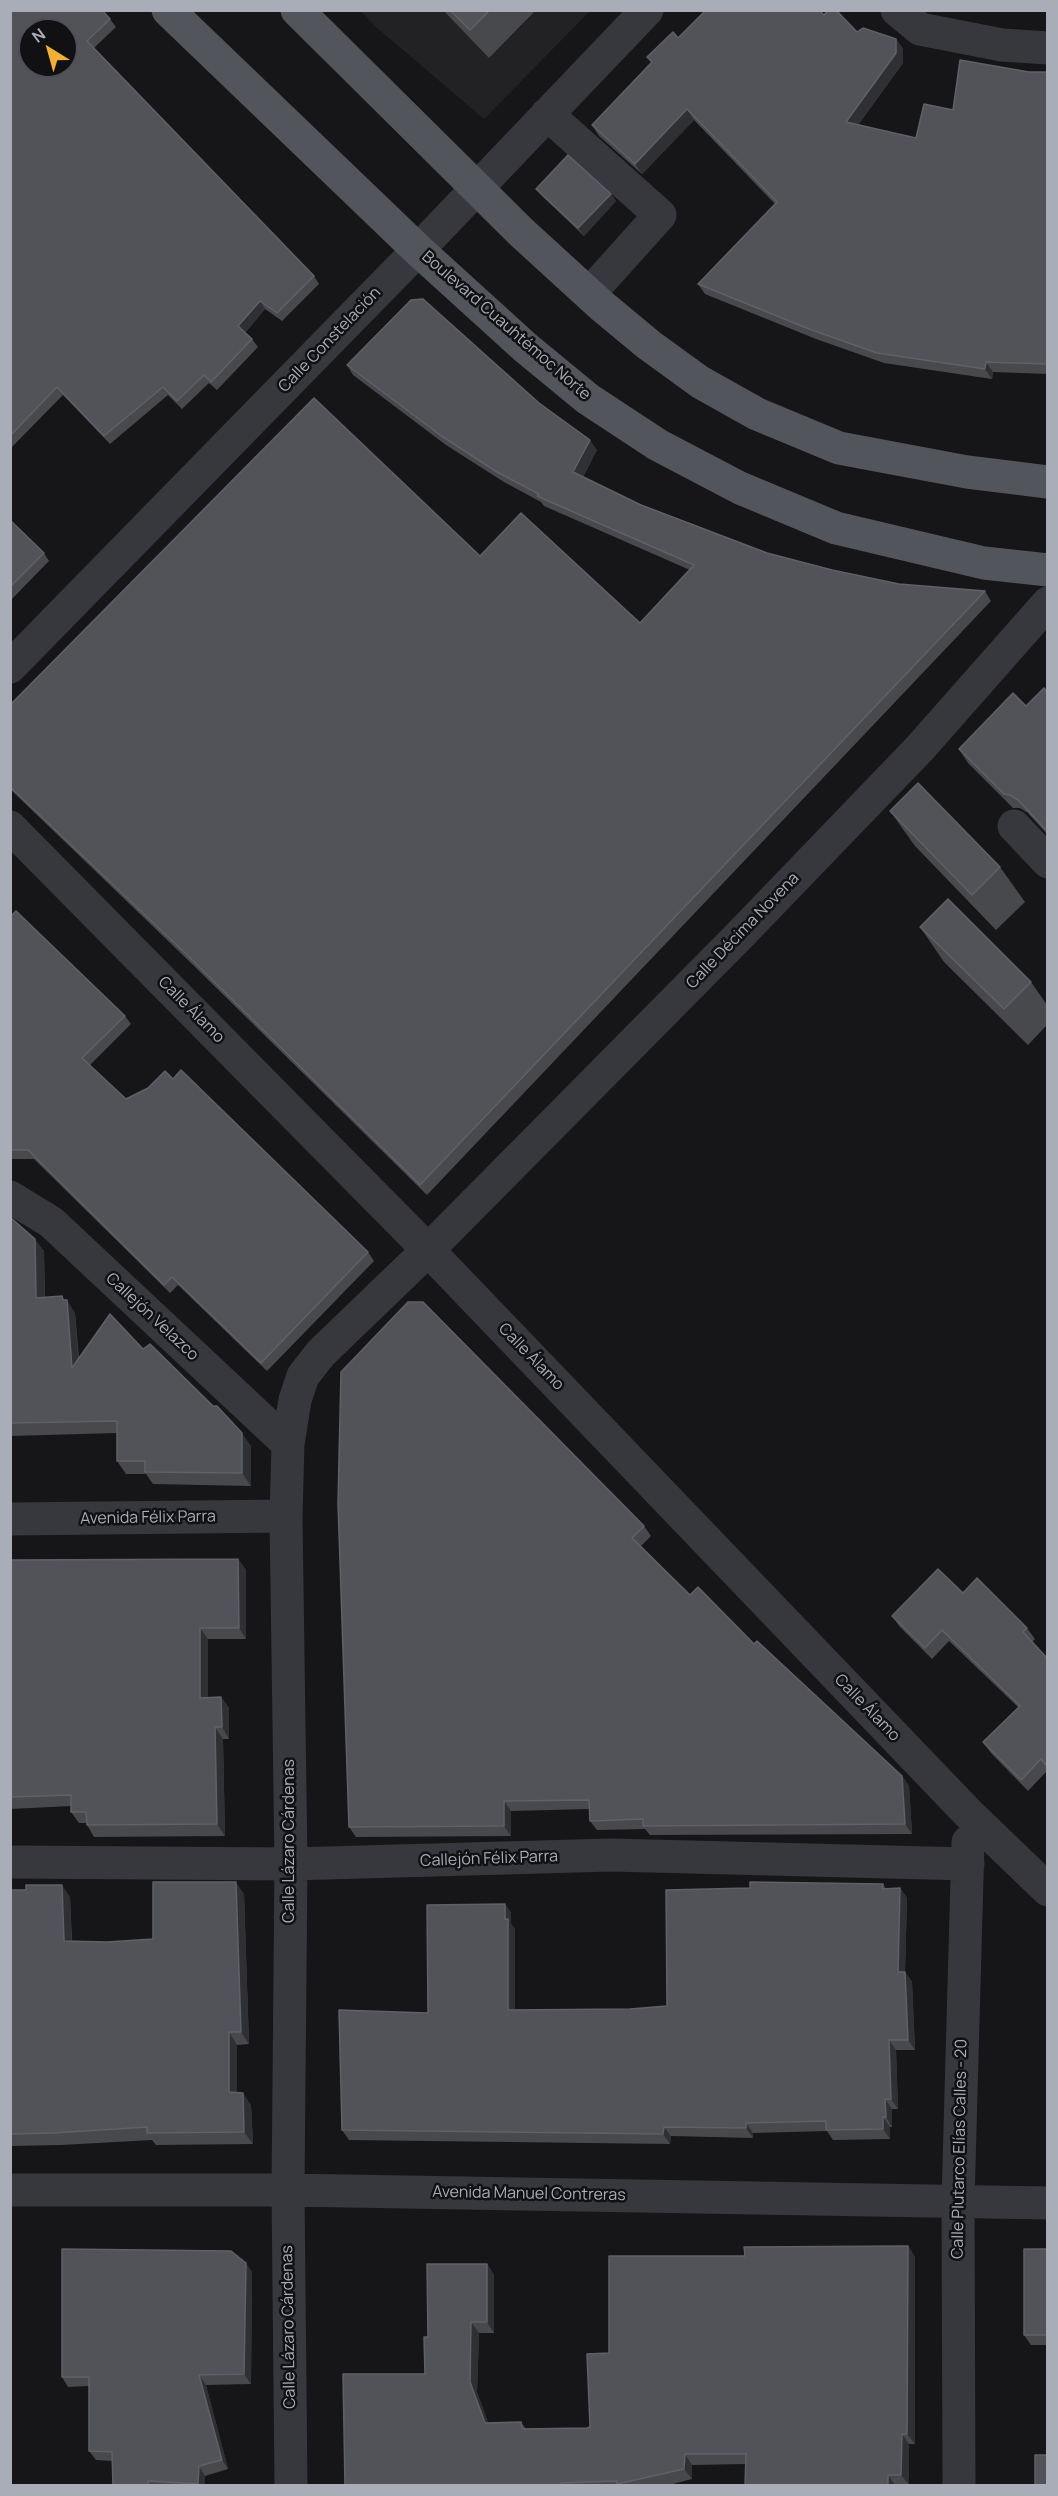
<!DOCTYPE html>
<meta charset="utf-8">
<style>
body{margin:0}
#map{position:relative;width:1058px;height:2496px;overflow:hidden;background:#161618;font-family:Manrope,sans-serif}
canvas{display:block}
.frame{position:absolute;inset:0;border:12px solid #a8adb8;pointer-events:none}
.north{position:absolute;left:18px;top:18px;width:60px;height:60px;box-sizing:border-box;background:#111113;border:2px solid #4d4f55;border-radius:50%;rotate:323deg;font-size:16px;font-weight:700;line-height:24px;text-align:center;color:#a8adb8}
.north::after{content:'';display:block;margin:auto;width:21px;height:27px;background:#f2b134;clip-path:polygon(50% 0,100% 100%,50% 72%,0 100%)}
</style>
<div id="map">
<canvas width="1058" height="2496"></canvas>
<div class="frame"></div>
<div class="north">N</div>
</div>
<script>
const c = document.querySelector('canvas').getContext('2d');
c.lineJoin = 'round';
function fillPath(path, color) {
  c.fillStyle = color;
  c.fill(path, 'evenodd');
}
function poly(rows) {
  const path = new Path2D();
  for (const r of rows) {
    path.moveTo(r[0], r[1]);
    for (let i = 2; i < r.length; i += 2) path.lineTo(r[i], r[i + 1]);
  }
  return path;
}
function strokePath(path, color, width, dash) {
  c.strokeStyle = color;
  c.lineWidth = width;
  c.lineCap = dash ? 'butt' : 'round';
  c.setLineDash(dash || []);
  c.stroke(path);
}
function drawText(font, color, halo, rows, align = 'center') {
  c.font = font + ' Manrope,sans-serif';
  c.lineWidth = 5;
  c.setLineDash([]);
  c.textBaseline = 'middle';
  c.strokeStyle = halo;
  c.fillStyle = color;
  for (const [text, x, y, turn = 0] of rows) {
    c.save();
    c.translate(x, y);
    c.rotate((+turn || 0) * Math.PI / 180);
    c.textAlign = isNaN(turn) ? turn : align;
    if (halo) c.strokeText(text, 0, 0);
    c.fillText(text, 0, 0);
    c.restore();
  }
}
const built = poly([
 [361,11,590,11,484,119,376,27]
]);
const minor = poly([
 [897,10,920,29,1002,45,1048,48],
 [547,114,660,215,589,294],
 [10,667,418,250,647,10],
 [1014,826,1048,862],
 [10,827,428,1250,969,1814,1048,1890],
 [10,1197,51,1222,288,1444],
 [10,1519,286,1516],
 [10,1862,291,1864,611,1855,968,1864],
 [10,2190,288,2190,1048,2203],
 [291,2486,288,2190,291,1864,286,1516,288,1444,295,1400,303,1376,321,1353,428,1250,738,937,920,748,1048,603],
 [959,2486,958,2201,968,1842]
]);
const major = poly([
 [168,10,418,250,526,348,588,399,658,445,740,488,836,528,984,563,1048,570],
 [297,10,521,232,602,306,649,345,700,382,757,414,839,448,967,472,1048,482]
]);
const wall = poly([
 [10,10,110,19,116,27,94,48,314,276,319,284,282,321,265,309,245,333,252,339,258,347,217,390,209,383,182,409,168,395,110,444,63,395,10,449],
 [443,10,536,10,489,58],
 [824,15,857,32,896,39,903,49,903,63,858,125,916,138,953,110,1029,72,1047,72,1047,374,993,372,992,379,884,363,816,339,705,294,698,284,775,204,694,120,642,174,599,136,592,125,652,63,647,57,678,38],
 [536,189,611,194,616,201,584,236,542,196],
 [347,365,539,403,597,450,583,477,641,505,767,553,832,570,899,584,985,591,991,601,427,1195,191,963,10,789,10,705,480,556,640,623,690,570,544,506,541,502,504,482,446,445,353,375],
 [10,520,44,553,49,561,10,601],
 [1047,692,1047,834,1028,813,1020,808,1013,808,968,763,959,749],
 [890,811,1000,867,1025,902,996,930,915,846],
 [10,917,125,1016,131,1024,90,1065,126,1099,173,1079,368,1252,374,1261,267,1371,178,1285,170,1293,34,1159,10,1159],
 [920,927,1031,982,1047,1005,1047,1025,1028,1045,944,962],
 [10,1217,44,1251,45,1297,65,1300,75,1313,79,1358,143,1349,251,1446,251,1486,153,1484,146,1474,126,1474,117,1461,117,1433,10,1436],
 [644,1526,651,1536,641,1546,690,1595,754,1644,902,1776,909,1786,912,1834,650,1835,645,1829,597,1830,590,1821,590,1809,511,1811,511,1836,356,1837,349,1827],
 [238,1559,246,1570,246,1639,208,1639,208,1697,221,1697,229,1708,229,1739,223,1739,225,1836,94,1837,87,1825,87,1823,79,1823,71,1812,71,1806,10,1809,10,1560],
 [963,1593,1027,1628,1035,1639,1032,1642,1047,1658,1047,1771,1028,1791,991,1753,983,1742,1019,1708,949,1641,932,1659,900,1627,892,1616],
 [883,1884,886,1889,900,1888,907,1898,905,1972,912,1982,915,2050,896,2050,898,2109,892,2109,892,2127,890,2127,890,2139,833,2140,827,2131,753,2133,753,2138,671,2136,670,2144,349,2140,342,2130,428,2013,505,1904,511,1913,511,1924,515,1929,515,2010,630,2009,667,2006],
 [10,1890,70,1897,72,1941,107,1942,153,1939,244,1894,249,2044,237,2045,237,2092,251,2105,253,2144,156,2145,152,2140,61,2145,10,2146],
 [908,2246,915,2257,915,2444,909,2444,909,2485,745,2486,746,2464,692,2465,692,2479,665,2486,345,2486,425,2374,428,2337,487,2264,494,2275,494,2333,479,2333,477,2392,488,2423,521,2422,526,2429,587,2428,590,2427,609,2353,745,2256],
 [1047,2249,1047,2345,1031,2345,1024,2335],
 [252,2272,251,2384,206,2385,228,2469,205,2476,205,2486,113,2486,112,2461,96,2460,89,2451,89,2386,68,2387,62,2377]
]);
const shadedWall = poly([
 [896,39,903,49,903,63,853,132,846,122],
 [687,109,694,120,642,174,635,164],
 [611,194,616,201,584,236,578,228],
 [260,301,265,309,244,334,238,326],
 [986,362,993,372,992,379,985,369],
 [590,440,597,450,580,482,573,472],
 [35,1239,44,1251,45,1310,36,1298],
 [62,1296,67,1303,67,1300,75,1313,80,1381,72,1368],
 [242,1433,251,1446,251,1486,242,1473],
 [238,1559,246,1570,246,1639,239,1628],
 [200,1628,208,1639,208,1709,200,1698],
 [221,1697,229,1708,229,1739,222,1727],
 [215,1727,223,1739,225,1836,217,1824],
 [902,1776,909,1786,912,1834,905,1824],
 [504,1801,511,1811,511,1836,504,1826],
 [236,1882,244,1894,249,2044,241,2032],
 [62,1885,70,1897,72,1953,64,1941],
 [900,1888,907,1898,905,1972,912,1982,915,2050,908,2040,898,1972],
 [505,1904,511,1913,511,1924,515,1929,515,2020,508,2010],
 [229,2032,237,2045,237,2104,229,2092],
 [889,2040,896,2050,898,2109,891,2099],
 [243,2093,251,2105,253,2144,244,2132],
 [885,2099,892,2109,892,2127,886,2117],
 [883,2117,890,2127,890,2139,883,2129],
 [746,2123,753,2133,753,2138,746,2128],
 [664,2127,671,2136,670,2144,663,2134],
 [908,2246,915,2257,915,2444,907,2434],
 [246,2263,252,2272,251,2384,244,2374],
 [487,2264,494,2275,494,2333,487,2322],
 [471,2322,479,2333,477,2392,492,2433,485,2423,470,2382],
 [199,2375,206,2385,228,2469,222,2460],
 [902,2434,909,2444,909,2485,901,2475],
 [685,2454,692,2465,692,2479,684,2469],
 [199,2466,205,2476,205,2486,199,2486,198,2484],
 [888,2475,895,2485,895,2486,888,2486]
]);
const building = poly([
 [10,10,102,10,110,19,87,41,314,276,277,313,260,301,238,326,252,339,211,382,204,375,177,401,163,387,104,436,57,387,10,436,10,10],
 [30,30,66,30,66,66,30,66,30,30],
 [450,10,490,10,470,30,450,10],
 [706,10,819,10,824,15,828,10,836,10,857,32,863,28,896,39,896,53,846,122,916,138,924,104,953,110,960,60,1029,72,1047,72,1047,364,986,362,985,369,877,353,809,329,698,284,777,202,687,109,635,164,592,125,652,62,647,57,673,32,678,38,706,10],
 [568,155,611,194,578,228,536,189,568,155],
 [423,299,539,403,590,440,573,472,641,505,767,553,832,570,899,584,985,591,420,1185,185,953,10,787,10,705,314,398,480,556,521,513,640,623,694,565,537,496,539,494,497,472,440,435,347,365,411,300,423,299],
 [10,520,44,553,10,587,10,520],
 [1044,688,1047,692,1047,831,1018,800,1010,795,1004,794,959,749,1013,693,1026,706,1044,688],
 [918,783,1000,867,972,895,890,811,918,783],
 [948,899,1031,982,1004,1009,920,927,948,899],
 [16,911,125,1016,82,1058,126,1099,148,1088,165,1071,173,1079,181,1070,368,1252,261,1363,172,1277,164,1285,28,1150,10,1150,10,917,16,911],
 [10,1217,35,1239,36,1298,62,1296,63,1300,67,1300,72,1368,110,1314,143,1349,150,1344,213,1406,217,1406,242,1433,242,1473,145,1472,145,1461,117,1461,117,1421,10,1423,10,1217],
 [408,1302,423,1302,644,1526,632,1538,690,1595,698,1587,754,1644,757,1641,902,1776,905,1824,643,1826,643,1819,590,1821,589,1800,504,1801,504,1826,349,1827,338,1503,341,1372,408,1302],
 [238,1559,239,1628,200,1628,200,1698,221,1697,222,1727,215,1727,217,1824,87,1825,86,1812,71,1812,71,1795,10,1797,10,1560,238,1559],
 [938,1569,963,1593,977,1578,1027,1628,1023,1632,1047,1658,1047,1766,1041,1759,1021,1780,983,1742,1020,1706,942,1630,925,1648,892,1616,938,1569],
 [153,1882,236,1882,241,2032,229,2032,229,2092,243,2093,244,2132,147,2133,147,2127,53,2133,10,2134,10,1890,26,1890,26,1885,62,1885,64,1941,107,1942,153,1939,153,1882],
 [750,1882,883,1884,882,1889,900,1888,898,1972,905,1972,908,2040,889,2040,891,2099,885,2099,886,2117,883,2117,883,2129,826,2130,826,2121,746,2123,746,2128,664,2127,663,2134,342,2130,339,2010,428,2013,427,1905,505,1904,505,1919,508,1919,508,2010,630,2009,667,2006,666,1890,750,1888,750,1882],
 [908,2246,907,2434,902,2434,901,2475,888,2475,888,2486,745,2486,746,2454,685,2454,684,2469,617,2484,617,2481,561,2483,561,2486,345,2486,343,2374,425,2374,424,2337,428,2337,427,2264,487,2264,487,2322,471,2322,470,2382,485,2423,521,2422,522,2429,587,2428,590,2427,587,2354,609,2353,609,2256,745,2256,744,2247,908,2246],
 [62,2249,231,2251,246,2263,244,2374,199,2375,222,2460,199,2466,198,2484,148,2481,148,2486,113,2486,112,2452,89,2451,89,2377,62,2377,62,2249],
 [1024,2249,1047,2249,1047,2335,1024,2335,1024,2249],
 [1035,2455,1047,2455,1047,2486,1035,2486,1035,2455]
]);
const streetNames = [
 ["Boulevard Cuauhtémoc Norte",506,326,41],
 ["Calle Constelación",330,340,-46],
 ["Calle Décima Novena",743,931,-46],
 ["Calle Álamo",191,1010,45],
 ["Callejón Velazco",152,1317,43],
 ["Calle Álamo",531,1357,46],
 ["Avenida Félix Parra",148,1518,-1],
 ["Calle Álamo",867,1708,46],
 ["Calle Lázaro Cárdenas",290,1841,-90],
 ["Callejón Félix Parra",489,1859,-2],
 ["Calle Plutarco Elías Calles - 20",960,2149,-89],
 ["Avenida Manuel Contreras",529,2194,1],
 ["Calle Lázaro Cárdenas",289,2327,-91]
];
fillPath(built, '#222225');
strokePath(minor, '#37383d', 33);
strokePath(major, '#53555c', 33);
fillPath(wall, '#47494d');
fillPath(shadedWall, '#2f3033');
fillPath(building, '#525359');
strokePath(building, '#5f6168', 1.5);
drawText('16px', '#a8adb8', '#111113', streetNames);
</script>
